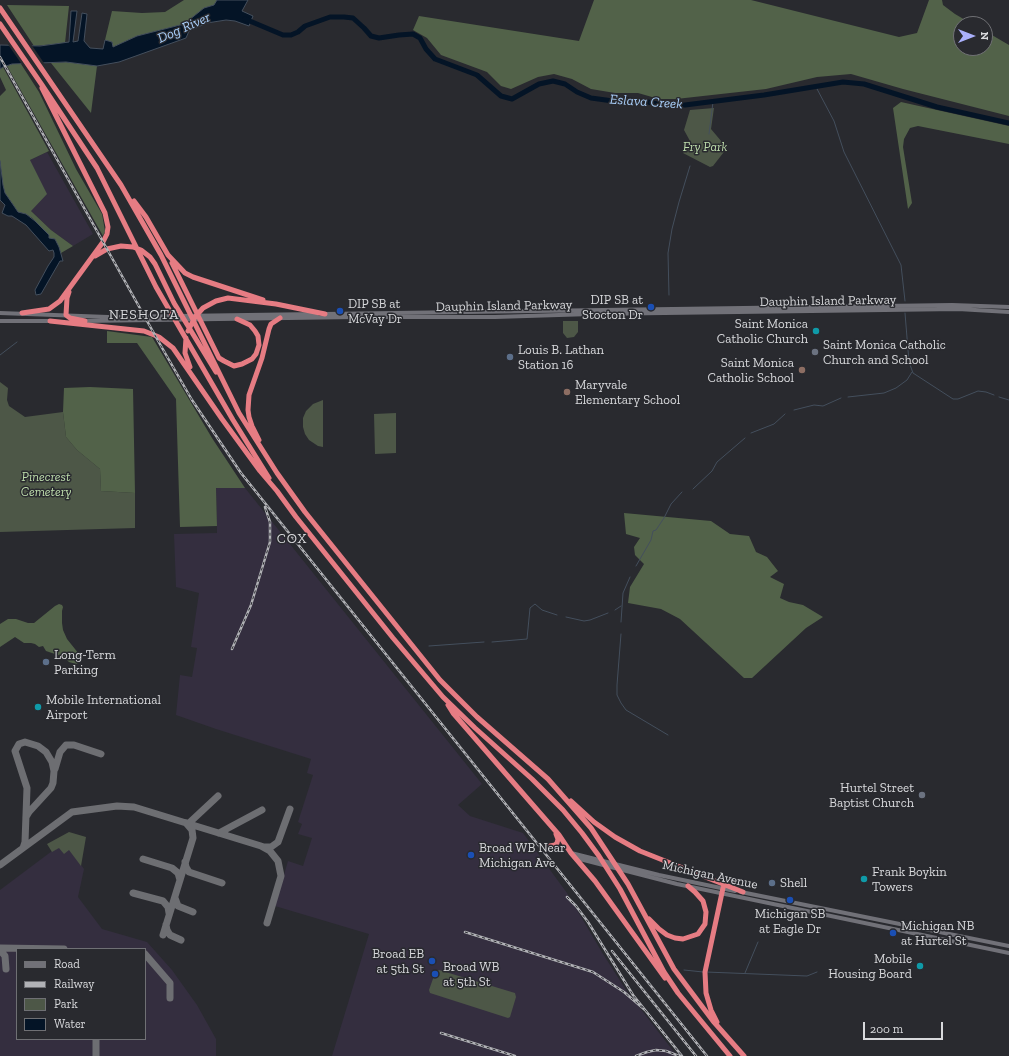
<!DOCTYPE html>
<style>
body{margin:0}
#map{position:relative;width:1009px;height:1056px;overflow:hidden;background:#292a2f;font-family:"Zilla Slab",serif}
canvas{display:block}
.legend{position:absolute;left:16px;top:948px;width:130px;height:92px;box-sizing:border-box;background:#292a2f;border:1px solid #6f7074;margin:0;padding:5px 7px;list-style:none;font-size:12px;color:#d8d9dc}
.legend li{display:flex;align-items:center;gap:8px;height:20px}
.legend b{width:20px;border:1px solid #6f7074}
.north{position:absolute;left:953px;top:16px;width:40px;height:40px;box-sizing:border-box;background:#292a2f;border:1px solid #6f7074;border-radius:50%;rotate:90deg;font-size:11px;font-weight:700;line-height:16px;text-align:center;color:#d8d9dc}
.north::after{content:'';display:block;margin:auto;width:14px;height:18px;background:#aab0fb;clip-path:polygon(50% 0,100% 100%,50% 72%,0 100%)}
.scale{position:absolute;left:863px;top:1022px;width:80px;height:18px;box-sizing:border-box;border:2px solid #d8d9dc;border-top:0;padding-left:5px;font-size:12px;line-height:14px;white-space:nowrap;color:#d8d9dc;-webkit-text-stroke:3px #292a2f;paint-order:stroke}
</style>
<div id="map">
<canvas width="1009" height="1056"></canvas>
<ul class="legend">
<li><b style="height:5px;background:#717178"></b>Road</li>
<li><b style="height:5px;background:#b1b2b6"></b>Railway</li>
<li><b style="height:11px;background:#4d5747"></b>Park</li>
<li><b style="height:11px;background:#041426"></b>Water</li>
</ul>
<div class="north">N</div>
<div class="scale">200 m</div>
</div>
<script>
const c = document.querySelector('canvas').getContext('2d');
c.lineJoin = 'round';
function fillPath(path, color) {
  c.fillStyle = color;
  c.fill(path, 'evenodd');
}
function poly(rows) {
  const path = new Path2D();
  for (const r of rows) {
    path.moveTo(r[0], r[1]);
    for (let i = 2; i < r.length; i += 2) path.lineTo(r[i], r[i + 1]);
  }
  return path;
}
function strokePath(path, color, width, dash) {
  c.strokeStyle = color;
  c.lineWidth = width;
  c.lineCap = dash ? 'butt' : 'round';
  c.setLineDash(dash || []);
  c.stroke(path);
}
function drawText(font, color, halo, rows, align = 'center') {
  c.font = font + ' "Zilla Slab",serif';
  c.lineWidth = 3;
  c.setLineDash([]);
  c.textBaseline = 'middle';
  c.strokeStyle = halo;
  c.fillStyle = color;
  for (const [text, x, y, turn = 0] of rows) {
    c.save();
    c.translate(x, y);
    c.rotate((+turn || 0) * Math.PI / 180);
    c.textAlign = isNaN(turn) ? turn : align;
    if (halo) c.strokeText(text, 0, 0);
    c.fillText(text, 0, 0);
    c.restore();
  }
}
const industrial = poly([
 [47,152,93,234,73,246,51,230,31,211,30,160],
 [216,488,245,488,482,784,458,805,470,816,523,833,567,893,603,954,626,990,674,1052,679,1056,332,1056,369,934,275,906,288,861,303,866,312,838,298,834,302,824,298,822,313,775,307,773,311,759,216,729,176,715,180,675,192,677,197,648,191,647,199,593,176,587,174,534,217,533],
 [66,844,84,869,78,897,102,929,147,942,172,970,197,1005,216,1039,216,1056,0,1056,0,890,52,851],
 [17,949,145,949,145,1039,17,1039]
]);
const green = poly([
 [714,108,711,129,727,148,713,166,710,167,683,153,690,141,684,130,690,110],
 [563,321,578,321,578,332,574,337,567,338,563,333],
 [0,382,8,388,7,400,9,406,25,417,63,412,66,437,77,450,100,469,101,491,135,493,135,528,0,532],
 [323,400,323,447,318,446,309,440,305,434,303,427,303,418,306,411,313,404],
 [396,413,396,453,375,454,374,414],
 [69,832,86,837,81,866,69,850,64,854,59,848,52,852,47,844],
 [439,970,515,993,516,997,510,1017,508,1018,430,993,429,990,435,973]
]);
const forest = poly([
 [184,0,217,0,214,5,204,8,184,24,137,36,113,47,112,42,105,40,112,11,142,13,165,12],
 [594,0,751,0,899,37,917,33,929,0,942,0,943,5,955,14,972,24,961,24,961,48,985,48,985,31,1009,45,1009,116,903,89,851,74,817,77,766,89,676,99,659,99,638,93,615,93,591,89,572,79,554,74,538,77,511,89,501,86,487,72,441,55,427,38,413,30,419,16,579,41],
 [7,5,69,6,65,43,34,46],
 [66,62,97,66,91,113,51,63],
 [12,64,21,64,39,92,76,169,102,214,105,231,103,236,7,66],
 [3,67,49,151,30,160,47,194,31,211,51,230,73,246,61,253,57,244,49,238,48,235,32,218,26,214,18,212,5,193,3,185,0,161,0,96,6,90,0,77,0,69],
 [901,102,1009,126,1009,144,918,126,910,128,904,139,903,147,912,203,908,209,893,108],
 [107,331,152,337,212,438,245,488,216,488,217,526,180,527,176,399,137,343,107,343],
 [90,387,133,389,135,493,101,491,100,469,77,450,66,437,63,412,64,388],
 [624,513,711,521,730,534,749,536,756,552,767,557,778,571,770,577,784,584,780,598,789,602,803,605,823,617,806,628,752,678,744,678,680,619,661,609,628,603,630,587,644,564,635,555,634,547,640,538,626,534],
 [59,604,62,605,63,607,62,611,62,623,63,630,67,639,79,654,80,658,78,663,76,664,69,662,64,657,46,651,43,646,39,647,35,644,31,643,24,643,15,637,0,647,0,624,8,619,16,619,28,623,34,623,55,606]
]);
const water = poly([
 [217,0,248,0,242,11,253,16,249,26,235,21,226,20,207,23,189,31,186,38,119,62,97,66,66,62,12,64,3,67,0,69,0,45,40,46,69,42,71,11,77,11,73,42,78,41,82,13,87,14,84,41,90,48,103,49,105,40,112,42,113,47,137,36,184,24,204,8,214,5,217,0],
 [0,161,3,185,5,193,14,206,18,212,26,214,35,221,49,235,49,238,55,239,59,247,63,261,60,261,41,294,36,295,35,290,48,266,54,257,54,253,53,250,49,251,26,225,12,216,8,216,2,213,5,205,0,200,0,161]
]);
const pier = poly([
 [7,43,31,44,46,66,23,66]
]);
const stream = poly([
 [816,87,834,121,844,152,901,265,905,301],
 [709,134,713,102],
 [669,295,668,253,672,229,679,202,690,166],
 [905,313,909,362,913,373,953,399,958,399,978,391,986,392,994,395],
 [0,355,17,342],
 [848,397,884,393,896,388,907,380,912,372],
 [999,397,1009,400],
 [794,410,814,405,823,406,841,398],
 [751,433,774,424,785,414],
 [693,489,712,471,717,462,745,438],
 [636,566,651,540,653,531,656,530,664,518,671,504,682,492],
 [615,610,621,606],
 [566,617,584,621,590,620,608,613],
 [621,622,623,593,630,577],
 [621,634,617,685,617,695,621,703,626,710,668,735],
 [492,642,527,639,530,608,535,604,542,610,557,615],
 [429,646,484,642],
 [684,970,703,972],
 [706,972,807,976,817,972],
 [745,973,758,942]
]);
const river = poly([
 [245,19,283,35,291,35,298,32,305,26,330,17,344,17,353,18,364,28,371,36,379,38,399,35,413,34,420,38,426,49,435,59,477,75,501,96,512,99,539,84,553,81,565,84,577,92,591,98,613,101,629,100,648,102,662,105,685,105,764,95,843,82,864,84,937,107,1009,123]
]);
const taxiway = poly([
 [55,769,60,752,66,745,74,745,101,754],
 [188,824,218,796],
 [219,833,262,810],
 [264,847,271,847,278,842,290,809],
 [23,848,25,842,27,788,15,751,19,744,25,742,38,746,46,752,52,762,54,771,53,783,51,788,29,812,26,817],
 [143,859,172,868,178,873,180,880],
 [185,862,186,867,189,872,222,883],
 [0,865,72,812,117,806,134,807,261,846,270,851,278,861,281,876,267,923],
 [133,893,163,901,168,907,169,913],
 [175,898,178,906,193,912],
 [166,925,167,930,170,935,181,940],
 [163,935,193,838,192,830,186,823],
 [0,948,64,949],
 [0,950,5,956,6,969],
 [145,954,170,983,170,998],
 [96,1039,96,1056]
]);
const secondary = poly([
 [0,313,108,317,317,314],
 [324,314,952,305,1009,307],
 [0,321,53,321],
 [84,321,355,317,495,317,591,314,958,309,1009,312],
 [571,853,659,875,735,891],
 [576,858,677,884,1009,953],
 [741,892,1009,946]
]);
const motorway = poly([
 [0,8,121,185,161,255,239,413,277,473,305,512,440,680,477,717,548,779,591,828,628,884,674,969,713,1021,744,1056],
 [0,24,42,85,97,168,156,287,233,420,269,478],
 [134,201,146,217,168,255,185,273,193,277,263,300],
 [95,256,107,249,121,246,133,247,141,250,150,257,155,264,174,303,216,372],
 [172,263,219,358,224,361,234,366,242,364,252,359,256,354,259,345,258,336,255,331,250,325,237,319],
 [69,292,67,298,66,315,70,318,85,321],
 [22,313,49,309,60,301,103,242,107,234,108,227,105,213,42,88],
 [50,321,144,331,159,337,173,348,222,419,260,471,277,491,296,517,393,638,443,697,475,728,532,779,563,810,582,833,599,856,620,889,664,972,678,993,730,1056],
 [188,331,195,317,203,308,216,301,228,298,276,304,325,314],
 [186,338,185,353,190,367],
 [259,440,252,426,249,417,248,410,249,395,262,358,269,329,271,324,280,318],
 [448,705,453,713,559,835,571,853,595,881,665,978],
 [571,801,594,822,615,837,640,851,743,892],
 [550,846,555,845,557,843,558,839,556,834],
 [649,919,659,929,667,935,675,938,683,939,698,934,705,924,706,912,703,901,695,892,688,886],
 [717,1022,711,1010,706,993,705,972,723,888]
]);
const rail = poly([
 [0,57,161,346,192,400,241,473,707,1056],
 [232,649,251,605,270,542,270,522,265,507],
 [567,897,576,906,588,922,633,995,682,1056],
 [465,932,593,972,624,992,645,1010],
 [612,951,696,1056],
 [441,1033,515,1056],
 [636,1056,647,1052,656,1050,666,1051,679,1056]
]);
const markers = [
 [651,307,4,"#1a4fb4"],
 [340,311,4,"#1a4fb4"],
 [816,331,4,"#0f9aa8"],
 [815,352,4,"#6b7280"],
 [510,357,4,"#5c6f8a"],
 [802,370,4,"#8d6e63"],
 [567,392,4,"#8d6e63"],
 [46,662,4,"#5c6f8a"],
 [38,707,4,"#0f9aa8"],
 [922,795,4,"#6b7280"],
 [471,855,4,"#1a4fb4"],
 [864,879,4,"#0f9aa8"],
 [772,883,4,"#5c6f8a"],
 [790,900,4,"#1a4fb4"],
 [893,933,4,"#1a4fb4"],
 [432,961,4,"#1a4fb4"],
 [920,966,4,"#0f9aa8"],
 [435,974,4,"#1a4fb4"]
];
const parkNames = [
 ["Fry Park",705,147],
 ["Pinecrest",46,477],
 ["Cemetery",46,492]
];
const poiNames = [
 ["DIP SB at",643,300,"right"],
 ["Stocton Dr",643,315,"right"],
 ["DIP SB at",348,304],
 ["McVay Dr",348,319],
 ["Saint Monica",808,324,"right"],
 ["Catholic Church",808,339,"right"],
 ["Saint Monica Catholic",823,345],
 ["Church and School",823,360],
 ["Louis B. Lathan",518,350],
 ["Station 16",518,365],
 ["Saint Monica",794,363,"right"],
 ["Catholic School",794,378,"right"],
 ["Maryvale",575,385],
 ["Elementary School",575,400],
 ["Long-Term",54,655],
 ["Parking",54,670],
 ["Mobile International",46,700],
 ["Airport",46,715],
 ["Hurtel Street",914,788,"right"],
 ["Baptist Church",914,803,"right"],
 ["Broad WB Near",479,848],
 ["Michigan Ave",479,863],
 ["Frank Boykin",872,872],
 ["Towers",872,887],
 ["Shell",780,883],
 ["Michigan SB",790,914,"center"],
 ["at Eagle Dr",790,929,"center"],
 ["Michigan NB",901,926],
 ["at Hurtel St",901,941],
 ["Broad EB",424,954,"right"],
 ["at 5th St",424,969,"right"],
 ["Mobile",912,959,"right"],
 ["Housing Board",912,974,"right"],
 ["Broad WB",443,967],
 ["at 5th St",443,982]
];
const streetNames = [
 ["Dauphin Island Parkway",828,301,-1],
 ["Dauphin Island Parkway",504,306,-1],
 ["Michigan Avenue",710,875,12]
];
const waterNames = [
 ["Dog River",184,28,-24],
 ["Eslava Creek",646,102,4]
];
const neighbourhoodNames = [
 ["NESHOTA",144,315],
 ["COX",292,539]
];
fillPath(industrial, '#342e3f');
fillPath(green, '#4d5747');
fillPath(forest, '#526249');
fillPath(water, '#041426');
strokePath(water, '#444f5d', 1);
fillPath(pier, '#292a2f');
strokePath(stream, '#444f5d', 1);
strokePath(river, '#041426', 5);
strokePath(taxiway, '#6d6e72', 7);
strokePath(secondary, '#717178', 4);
strokePath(motorway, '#e67c83', 5);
strokePath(rail, '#b1b2b6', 2.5);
strokePath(rail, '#292a2f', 1, [3]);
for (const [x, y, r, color] of markers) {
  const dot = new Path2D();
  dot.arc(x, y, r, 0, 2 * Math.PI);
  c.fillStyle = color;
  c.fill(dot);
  strokePath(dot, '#292a2f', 1.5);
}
drawText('italic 13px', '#bfdead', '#292a2f', parkNames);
drawText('13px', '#d8d9dc', '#292a2f', poiNames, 'left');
drawText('13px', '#d8d9dc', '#292a2f', streetNames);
drawText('italic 14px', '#a9cffa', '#292a2f', waterNames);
c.letterSpacing = '1px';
drawText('14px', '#d8d9dc', '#292a2f', neighbourhoodNames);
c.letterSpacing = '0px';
</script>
